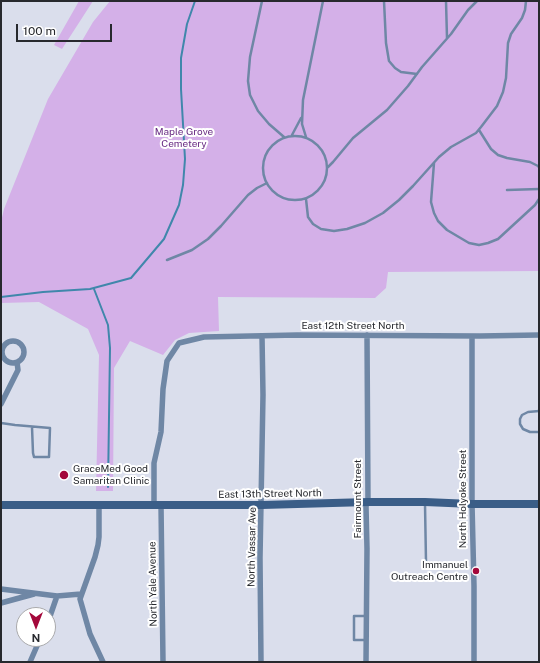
<!DOCTYPE html>
<style>
body{margin:0}
#map{position:relative;width:540px;height:663px;overflow:hidden;background:#dadeec;font-family:"Public Sans",sans-serif}
canvas{display:block}
.frame{position:absolute;inset:0;border:2px solid #27292e;pointer-events:none}
.north{position:absolute;left:16px;top:607px;width:40px;height:40px;box-sizing:border-box;background:#fff;border:1px solid #a9a9ab;border-radius:50%;rotate:180deg;font-size:11px;font-weight:700;line-height:16px;text-align:center;color:#27292e}
.north::after{content:'';display:block;margin:auto;width:14px;height:18px;background:#a4083b;clip-path:polygon(50% 0,100% 100%,50% 72%,0 100%)}
.scale{position:absolute;left:16px;top:24px;width:96px;height:18px;box-sizing:border-box;border:2px solid #27292e;border-top:0;padding-left:5px;font-size:12px;line-height:14px;white-space:nowrap;color:#27292e;-webkit-text-stroke:3px #fff;paint-order:stroke}
</style>
<div id="map">
<canvas width="540" height="663"></canvas>
<div class="frame"></div>
<div class="north">N</div>
<div class="scale">100 m</div>
</div>
<script>
const c = document.querySelector('canvas').getContext('2d');
c.lineJoin = 'round';
function fillPath(path, color) {
  c.fillStyle = color;
  c.fill(path, 'evenodd');
}
function poly(rows) {
  const path = new Path2D();
  for (const r of rows) {
    if (r.length === 3) {
      path.moveTo(r[0] + r[2], r[1]);
      path.arc(r[0], r[1], r[2], 0, 2 * Math.PI);
      continue;
    }
    path.moveTo(r[0], r[1]);
    for (let i = 2; i < r.length; i += 2) path.lineTo(r[i], r[i + 1]);
  }
  return path;
}
function strokePath(path, color, width, dash) {
  c.strokeStyle = color;
  c.lineWidth = width;
  c.lineCap = dash ? 'butt' : 'round';
  c.setLineDash(dash || []);
  c.stroke(path);
}
function drawText(font, color, halo, rows, align = 'center') {
  c.font = font + ' "Public Sans",sans-serif';
  c.lineWidth = 4;
  c.setLineDash([]);
  c.textBaseline = 'middle';
  c.strokeStyle = halo;
  c.fillStyle = color;
  for (const [text, x, y, turn = 0] of rows) {
    c.save();
    c.translate(x, y);
    c.rotate((+turn || 0) * Math.PI / 180);
    c.textAlign = isNaN(turn) ? turn : align;
    if (halo) c.strokeText(text, 0, 0);
    c.fillText(text, 0, 0);
    c.restore();
  }
}
const green = poly([
 [79,1,93,1,62,49,54,45],
 [110,1,539,1,539,271,388,272,386,288,375,298,218,297,219,331,189,333,175,340,163,355,130,341,114,368,113,491,96,491,99,355,88,329,39,302,1,303,1,222,4,209,48,99,93,22]
]);
const stream = poly([
 [94,289,108,325,110,348,108,487],
 [1,297,43,292,90,289,131,278,164,239,179,205,183,185,185,159,181,89,181,58,187,24,195,1]
]);
const service = poly([
 [262,1,250,57,248,81,250,95,258,111,269,124,284,137],
 [384,1,386,43,389,61,395,68,401,72,417,74],
 [446,1,447,38],
 [479,130,491,149,498,155,507,158,530,162,538,166,539,167],
 [292,135,301,118],
 [295,168,32],
 [306,137,302,124,303,100,323,1],
 [434,163,431,202,434,213,438,221,447,230,469,243,479,245,488,243,498,239,535,205,539,199],
 [328,167,333,162,353,138,387,110,408,86,422,67,451,34,468,10,477,1],
 [507,190,539,189],
 [306,199,308,217,313,224,321,229,334,231,347,229,365,223,383,213,399,200,413,186,439,157,451,147,476,133,481,127,497,106,503,92,506,78,508,43,511,34,522,18,525,10,526,1],
 [167,260,192,250,208,239,221,226,248,195,257,188,267,183],
 [539,411,528,412,522,415,520,419,520,424,523,429,530,432,539,432],
 [1,423,15,425,50,428,49,457,34,457,33,453,32,427],
 [425,504,426,562,428,563,441,563],
 [365,640,354,640,354,616,366,616]
]);
const minor = poly([
 [472,336,472,504,474,586,474,662],
 [13,352,11],
 [1,404,18,370,17,362],
 [99,505,99,537,98,545,95,557,80,599,90,634,103,662],
 [154,505,154,463,161,432,163,389,167,361,179,343,204,337,297,335,480,336,539,335],
 [161,505,163,662],
 [1,589,57,596,81,594],
 [1,603,34,594],
 [48,622,57,596],
 [30,662,40,639],
 [261,662,260,558,263,395,262,336],
 [366,662,367,549,366,506,368,502,367,335]
]);
const secondary = poly([
 [1,505,262,505,368,502,425,502,472,504,539,504]
]);
const markers = [
 [64,475,5,"#a4083b"],
 [476,571,4,"#a4083b"]
];
const parkNames = [
 ["Maple Grove",184,132],
 ["Cemetery",184,144]
];
const streetNames = [
 ["East 12th Street North",353,326],
 ["East 13th Street North",270,494,-1],
 ["Fairmount Street",358,499,-90],
 ["North Holyoke Street",463,499,-90],
 ["North Vassar Ave",252,547,-89],
 ["North Yale Avenue",153,584,-91]
];
const poiNames = [
 ["GraceMed Good",73,469],
 ["Samaritan Clinic",73,481],
 ["Immanuel",468,565,"right"],
 ["Outreach Centre",468,577,"right"]
];
fillPath(green, '#d4b0e8');
strokePath(stream, '#4087ab', 2);
strokePath(service, '#6f87a5', 2.5);
strokePath(minor, '#6f87a5', 5.5);
strokePath(secondary, '#3a5d87', 8);
for (const [x, y, r, color] of markers) {
  const dot = new Path2D();
  dot.arc(x, y, r, 0, 2 * Math.PI);
  c.fillStyle = color;
  c.fill(dot);
  strokePath(dot, '#fff', 1.5);
}
drawText('10px', '#682b83', '#fff', parkNames);
drawText('10px', '#27292e', '#fff', streetNames);
drawText('10px', '#27292e', '#fff', poiNames, 'left');
</script>
